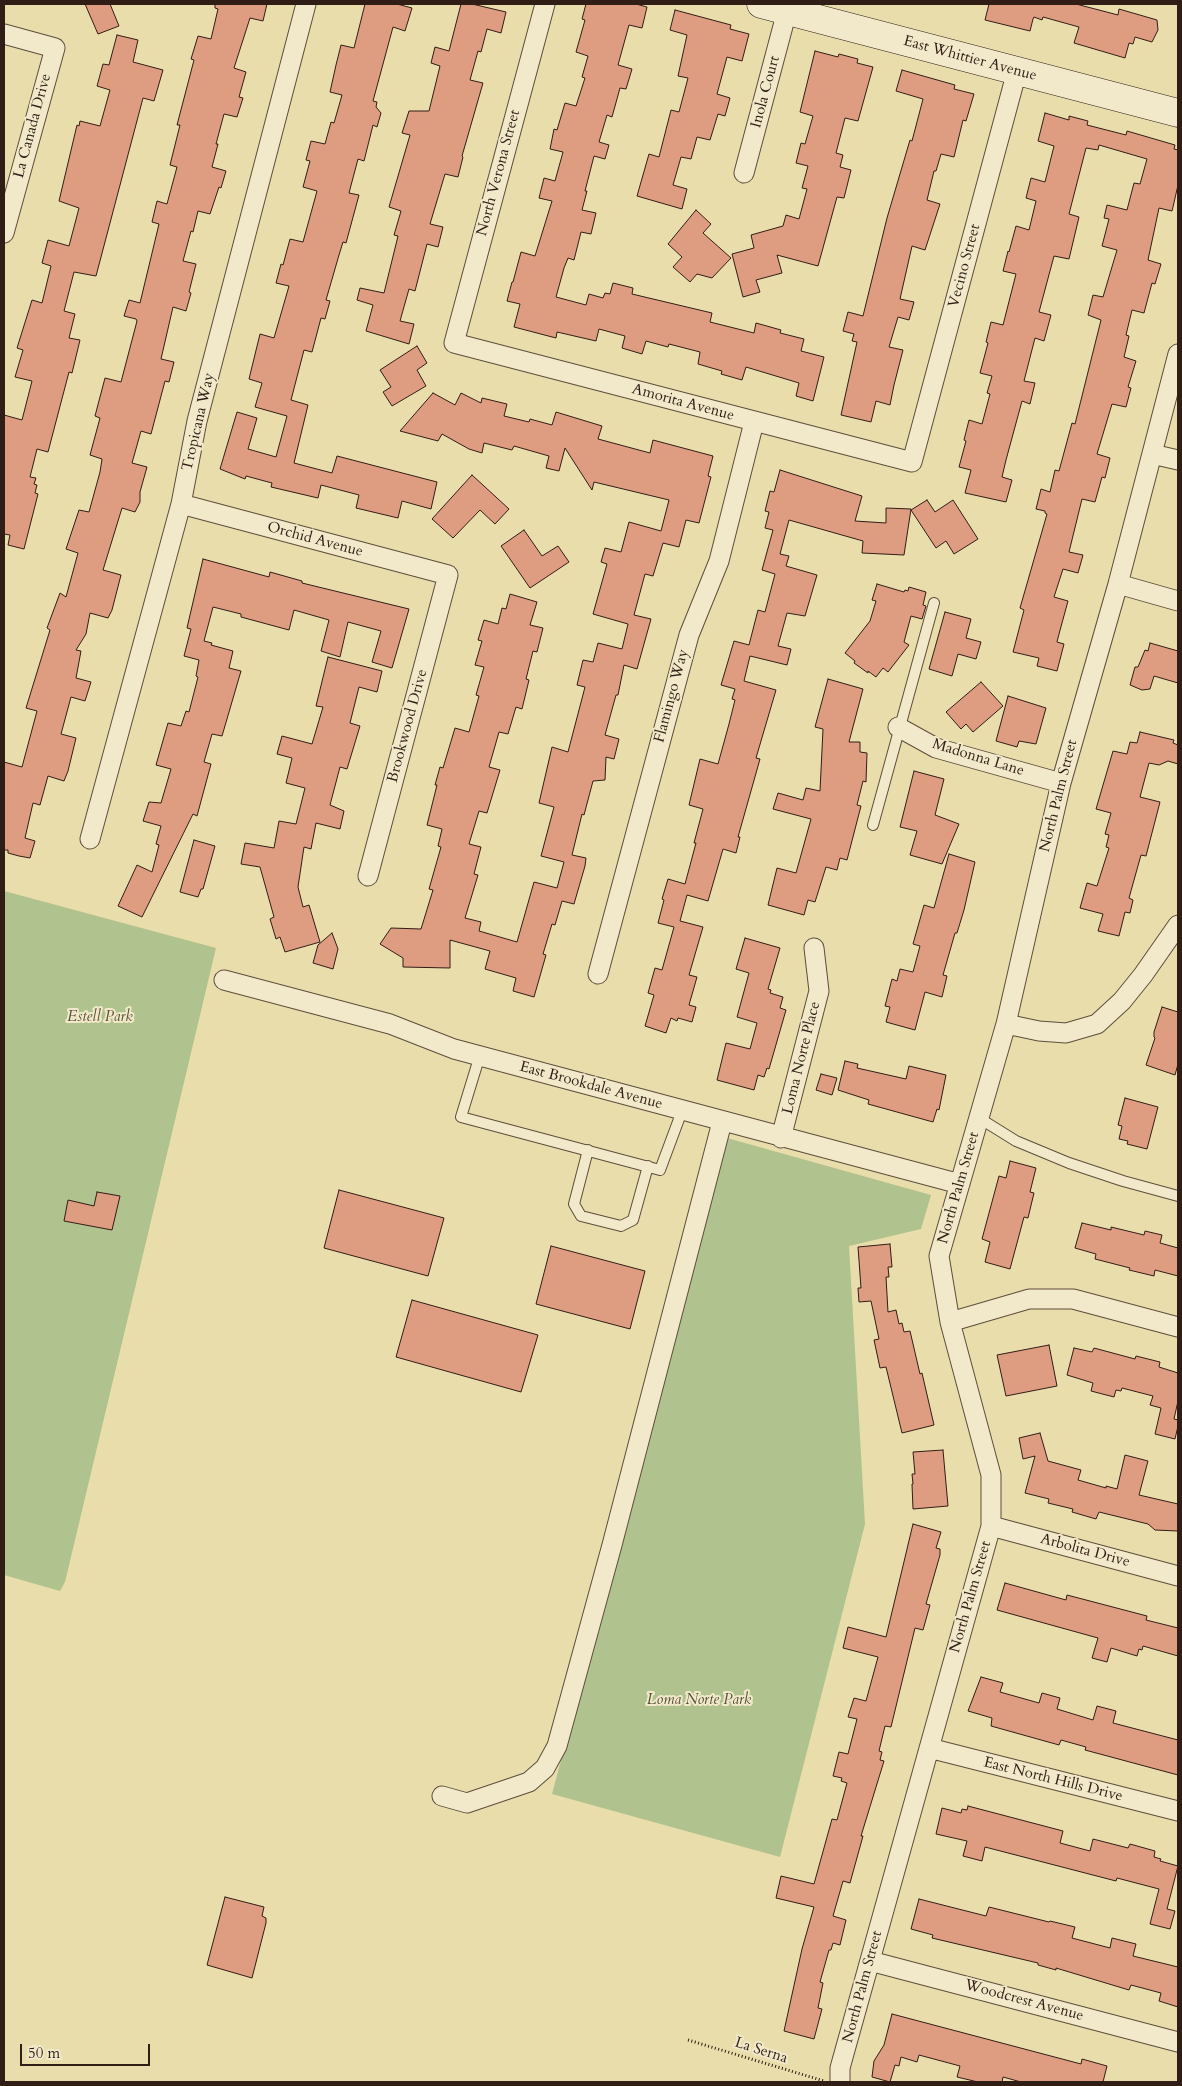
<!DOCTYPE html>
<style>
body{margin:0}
#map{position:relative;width:1182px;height:2086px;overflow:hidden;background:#eaddac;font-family:Cardo,serif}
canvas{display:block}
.frame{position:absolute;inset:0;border:5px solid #301d15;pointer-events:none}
.scale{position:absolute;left:20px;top:2044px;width:130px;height:22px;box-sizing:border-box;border:2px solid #301d15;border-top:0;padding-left:6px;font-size:15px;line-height:18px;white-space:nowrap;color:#301d15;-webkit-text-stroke:4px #f1e9c9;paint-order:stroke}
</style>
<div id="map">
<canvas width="1182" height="2086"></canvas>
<div class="frame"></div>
<div class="scale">50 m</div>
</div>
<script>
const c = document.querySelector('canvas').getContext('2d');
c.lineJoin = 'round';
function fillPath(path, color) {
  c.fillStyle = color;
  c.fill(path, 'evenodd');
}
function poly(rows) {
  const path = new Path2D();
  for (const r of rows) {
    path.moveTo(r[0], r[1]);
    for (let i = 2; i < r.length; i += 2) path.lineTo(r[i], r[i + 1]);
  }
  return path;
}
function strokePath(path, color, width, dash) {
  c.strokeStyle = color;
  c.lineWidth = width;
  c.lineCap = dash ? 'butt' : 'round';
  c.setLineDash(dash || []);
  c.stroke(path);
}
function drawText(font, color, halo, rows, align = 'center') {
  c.font = font + ' Cardo,serif';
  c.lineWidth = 4;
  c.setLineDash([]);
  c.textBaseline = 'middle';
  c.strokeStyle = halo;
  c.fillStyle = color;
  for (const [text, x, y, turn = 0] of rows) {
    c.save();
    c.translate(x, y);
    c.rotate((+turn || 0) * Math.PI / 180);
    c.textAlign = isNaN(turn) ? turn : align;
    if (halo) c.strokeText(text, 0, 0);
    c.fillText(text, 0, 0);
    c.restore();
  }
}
const green = poly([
 [4,891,216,948,65,1582,60,1591,4,1575],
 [727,1138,931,1195,921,1229,849,1246,865,1524,780,1857,552,1794]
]);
const building = poly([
 [85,4,110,4,119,26,98,34,85,4],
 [215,4,267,4,263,21,250,18,234,68,246,72,239,97,243,98,237,117,224,114,216,144,218,144,212,167,226,171,221,188,219,187,210,214,198,211,193,232,191,231,183,261,196,264,189,292,191,293,186,311,173,307,161,359,174,362,169,382,165,381,151,434,141,431,132,463,147,467,140,492,140,502,135,512,122,508,103,570,121,575,112,610,108,618,90,613,86,634,76,650,81,651,76,678,91,682,85,701,71,697,61,734,76,738,68,771,64,781,48,776,40,805,33,803,25,838,35,841,30,858,19,856,8,853,8,850,4,850,4,762,22,767,37,711,26,708,50,630,47,628,60,593,66,597,78,553,66,549,79,510,89,512,100,472,102,459,90,455,100,418,95,416,105,378,121,382,137,321,136,319,124,316,129,300,140,303,159,224,152,222,157,201,167,204,177,167,170,165,180,125,177,125,194,60,191,59,198,36,211,39,218,9,215,8,215,4],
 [365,4,397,4,412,8,405,31,393,27,373,101,377,102,376,107,381,113,377,127,373,125,364,161,358,159,349,193,359,195,346,243,343,242,339,255,326,300,330,301,325,319,321,318,312,352,304,350,291,400,308,405,294,463,332,473,337,456,437,482,431,509,402,501,398,518,356,508,359,495,321,485,318,498,271,487,272,483,246,476,245,479,220,469,237,412,257,418,248,449,276,457,287,416,255,407,262,383,249,379,260,334,274,338,289,286,276,283,281,264,283,265,290,239,303,242,317,191,303,187,310,161,306,160,311,141,325,144,331,122,334,123,342,95,330,92,336,65,341,45,354,48,365,4],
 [461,4,472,4,506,12,501,33,487,29,481,52,478,51,470,80,483,83,462,156,463,157,458,177,445,174,430,224,443,227,438,247,427,244,415,291,409,289,400,321,414,324,409,344,366,331,373,305,357,300,360,288,384,293,398,236,394,235,401,211,389,207,410,135,402,133,409,111,429,111,440,66,431,63,435,47,449,51,461,4],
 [586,4,636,4,647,7,642,28,629,25,618,65,632,69,626,89,620,88,612,117,607,115,599,142,609,145,605,159,594,156,585,191,587,191,582,210,596,213,591,234,581,232,574,260,568,258,564,268,556,297,586,305,589,294,603,298,605,293,610,294,613,283,633,288,632,294,712,313,710,322,754,333,756,323,781,330,780,333,804,339,801,351,824,357,813,401,796,396,799,383,746,367,742,380,721,374,722,371,698,364,700,352,669,344,668,347,646,341,642,354,622,348,625,336,599,329,596,341,557,332,556,338,514,327,520,304,507,301,512,282,513,282,521,252,535,256,552,201,539,198,544,178,555,181,563,152,550,149,554,129,557,130,565,103,576,106,585,78,582,77,588,56,576,52,585,20,582,19,586,4],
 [989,4,1076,4,1118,15,1119,9,1157,20,1158,30,1152,42,1135,37,1133,44,1129,43,1125,58,1074,43,1079,27,1043,17,1042,20,1034,17,1033,19,1030,31,985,20,989,4],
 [675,10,731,25,730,29,749,34,742,61,727,57,717,94,730,98,725,116,718,114,710,140,697,137,691,159,681,157,673,185,687,189,682,209,637,196,649,154,659,157,671,110,679,112,688,78,678,76,687,35,670,30,675,10],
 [117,35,138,40,133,62,163,70,154,101,143,98,96,276,74,272,64,311,75,314,69,338,80,340,72,373,69,372,48,452,37,449,30,477,36,478,34,484,37,485,35,493,38,494,24,549,8,545,10,535,4,534,4,415,22,420,32,381,15,377,23,350,17,348,32,300,42,303,51,266,42,263,48,240,69,246,79,208,59,201,77,125,79,126,80,121,100,126,110,90,97,86,103,64,109,65,117,35],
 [815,51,838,57,839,54,858,59,857,63,873,67,858,121,845,118,836,153,843,155,840,167,851,170,844,198,837,197,818,266,777,255,782,273,756,280,760,292,743,297,732,254,754,248,751,235,783,226,786,215,799,219,807,189,802,188,808,166,796,163,801,143,805,144,813,116,800,112,815,51],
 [902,70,955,85,954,89,974,94,966,121,963,120,954,157,941,154,936,171,934,171,927,200,940,204,925,250,912,246,900,299,914,302,909,320,898,317,889,347,903,350,894,385,890,405,876,401,871,422,841,415,857,342,852,341,854,334,843,331,848,312,863,316,887,218,910,140,912,141,923,99,896,91,902,70],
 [1045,113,1069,120,1069,116,1088,121,1087,125,1126,135,1127,131,1175,145,1174,149,1178,150,1178,185,1173,207,1172,211,1159,208,1148,260,1161,264,1155,284,1152,283,1144,313,1132,310,1126,335,1129,336,1124,357,1136,361,1128,387,1131,388,1126,407,1112,404,1097,454,1110,458,1105,478,1102,477,1095,502,1082,499,1069,552,1083,555,1078,573,1063,569,1054,597,1068,601,1059,634,1057,642,1064,644,1057,671,1037,666,1039,658,1013,652,1024,610,1020,608,1047,514,1045,513,1045,511,1036,509,1041,489,1050,492,1055,470,1059,471,1072,423,1075,424,1101,320,1088,315,1093,295,1103,297,1117,250,1102,246,1109,219,1104,218,1107,205,1127,210,1134,183,1140,184,1147,159,1099,145,1098,150,1086,148,1069,214,1079,217,1069,259,1054,256,1039,312,1051,315,1044,341,1035,338,1024,381,1035,383,1030,404,1022,401,1006,460,1002,477,1012,480,1006,502,965,493,971,470,959,467,966,441,964,440,969,420,982,424,990,394,987,393,992,376,980,373,988,343,986,342,991,322,1003,325,1016,274,1003,271,1008,251,1009,252,1016,226,1029,230,1036,201,1026,198,1031,178,1045,182,1054,146,1038,141,1045,113],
 [696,210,711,224,703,233,731,258,712,278,697,274,690,282,673,267,682,257,668,244,696,210],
 [417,346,427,363,417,370,426,386,392,406,383,392,391,387,380,370,417,346],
 [433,393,455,405,461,393,481,403,482,398,507,404,504,416,529,422,530,419,552,425,556,412,602,426,598,439,650,453,653,440,713,456,708,476,711,477,699,523,686,520,679,547,663,543,653,576,645,574,634,615,651,619,637,669,624,665,618,695,616,695,605,735,619,739,614,759,606,757,605,780,593,781,584,815,582,814,572,855,586,858,585,866,574,904,562,901,555,925,552,924,543,954,546,955,534,997,513,991,516,978,485,969,490,951,450,940,450,968,403,967,403,958,380,944,391,928,421,929,433,890,429,889,441,847,438,846,442,829,427,825,437,785,435,785,440,767,443,768,455,728,469,732,479,696,476,695,484,667,475,665,482,641,478,640,484,620,498,624,502,608,506,609,510,594,537,602,530,625,543,628,537,652,533,651,526,679,529,680,522,709,516,707,508,734,499,732,489,767,500,770,487,813,479,811,469,844,481,847,474,874,478,875,465,918,481,922,479,931,517,942,534,882,557,888,564,862,541,856,554,807,539,803,552,747,568,752,585,687,577,685,583,660,593,662,598,643,622,649,628,624,593,614,607,564,601,562,605,548,621,552,629,522,661,531,669,500,594,482,592,490,565,448,559,471,546,468,549,456,514,446,512,450,484,443,482,453,469,449,442,434,438,441,400,431,433,393],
 [780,470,862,496,855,521,886,523,886,508,911,509,904,555,862,553,863,541,789,520,780,554,789,556,786,566,817,575,805,616,787,613,778,646,791,649,787,665,750,656,744,681,776,690,756,758,760,759,738,837,740,837,736,853,723,849,708,901,687,895,680,921,703,927,689,975,697,977,689,1005,696,1007,692,1022,678,1018,677,1021,671,1018,666,1033,645,1026,654,995,648,993,655,968,662,970,674,927,658,923,664,900,662,899,668,879,685,884,696,843,694,843,703,809,689,805,700,759,718,764,729,724,735,700,732,699,735,689,721,685,734,641,749,645,758,610,765,612,775,574,762,570,773,530,765,528,769,512,765,511,770,491,774,492,780,470],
 [472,475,509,509,495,524,480,510,453,538,432,519,472,475],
 [927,500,935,512,953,500,978,539,954,554,946,541,936,548,911,510,927,500],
 [524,530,542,556,558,546,569,562,530,588,501,546,524,530],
 [203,559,269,577,270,572,302,581,302,583,409,609,392,668,372,662,381,631,348,622,340,657,321,651,329,620,294,610,289,630,241,617,241,614,213,607,204,641,212,643,211,645,233,651,229,668,241,671,222,736,212,734,204,762,211,764,197,816,193,814,142,917,118,906,137,865,152,872,159,845,156,844,161,826,143,821,149,802,161,803,171,769,156,765,168,723,181,726,186,711,189,712,198,677,196,676,199,660,184,656,191,629,187,628,203,559],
 [877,584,904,592,905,590,908,591,909,587,926,592,923,605,926,606,922,619,911,616,904,642,909,645,888,672,883,668,876,677,868,671,868,673,854,663,855,661,845,653,870,621,876,601,872,600,877,584],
 [945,612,971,619,966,638,981,642,976,659,958,654,952,676,929,669,945,612],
 [1150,643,1178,651,1178,683,1154,676,1150,689,1142,690,1130,685,1135,667,1138,667,1145,650,1148,651,1150,643],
 [328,657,382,671,377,692,359,687,350,723,360,726,347,769,340,767,330,805,344,811,340,829,316,823,311,849,304,847,298,887,303,907,309,905,320,942,285,952,280,937,276,939,270,919,274,917,260,867,241,864,245,843,274,848,279,821,296,824,305,788,286,783,292,758,277,754,282,736,312,744,323,707,316,706,328,657],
 [828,679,863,689,849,742,860,742,860,752,867,753,866,782,863,781,857,805,861,806,847,860,840,858,837,870,826,867,815,902,808,900,804,915,768,905,777,868,796,873,811,819,773,809,778,793,803,800,806,788,820,791,823,729,815,727,828,679],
 [981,682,1003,706,973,732,966,724,961,729,946,712,981,682],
 [1008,696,1046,708,1036,744,1019,741,1017,747,996,741,1008,696],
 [1140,732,1174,740,1173,743,1178,745,1178,764,1168,761,1159,765,1149,763,1140,797,1160,802,1146,856,1141,855,1129,898,1133,900,1130,913,1125,912,1119,936,1098,931,1103,914,1080,908,1087,883,1097,886,1109,848,1106,847,1109,835,1105,834,1111,813,1096,809,1113,751,1127,754,1130,742,1137,743,1140,732],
 [914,771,944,779,935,815,959,824,942,864,910,855,917,831,900,827,914,771],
 [194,840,215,846,203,889,201,889,198,897,180,892,194,840],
 [949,854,975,862,964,910,957,933,955,933,943,975,947,976,942,997,925,992,915,1030,886,1022,890,1007,885,1006,892,979,897,981,900,969,913,972,920,946,913,944,924,905,934,908,949,854],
 [332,933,338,949,333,969,313,963,318,945,332,933],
 [745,938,780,948,768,989,771,990,770,993,783,997,780,1008,786,1010,769,1069,767,1068,764,1077,758,1075,754,1090,717,1080,726,1043,750,1049,757,1023,737,1017,749,973,736,969,745,938],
 [1162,1007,1178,1012,1178,1064,1175,1075,1146,1065,1155,1038,1154,1037,1154,1032,1162,1007],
 [845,1061,858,1064,857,1068,906,1079,909,1066,946,1075,939,1110,937,1109,933,1122,868,1104,869,1100,838,1090,845,1061],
 [821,1074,837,1078,832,1095,816,1090,821,1074],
 [1125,1098,1158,1107,1147,1149,1127,1144,1128,1141,1119,1139,1122,1126,1118,1125,1125,1098],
 [1010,1161,1036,1168,1030,1192,1034,1193,1028,1218,1024,1217,1010,1269,985,1262,990,1242,982,1239,999,1176,1006,1178,1010,1161],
 [339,1190,444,1218,428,1276,324,1248,339,1190],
 [97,1192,120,1196,112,1230,64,1221,68,1200,94,1206,97,1192],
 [1082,1223,1111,1230,1111,1227,1144,1235,1145,1231,1162,1235,1160,1243,1178,1248,1178,1276,1155,1270,1154,1276,1129,1270,1130,1268,1095,1259,1096,1254,1075,1248,1082,1223],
 [890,1244,892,1267,888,1267,889,1277,886,1277,888,1312,896,1310,899,1324,902,1323,904,1332,910,1331,920,1374,922,1373,934,1425,902,1433,886,1367,880,1368,874,1340,879,1339,871,1301,859,1302,858,1288,861,1288,858,1247,890,1244],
 [551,1246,645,1271,630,1329,536,1304,551,1246],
 [412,1300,538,1335,521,1392,396,1357,412,1300],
 [1049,1345,1057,1386,1006,1396,997,1355,1049,1345],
 [1074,1348,1092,1352,1094,1348,1135,1359,1136,1356,1160,1362,1159,1367,1178,1373,1178,1401,1174,1419,1178,1420,1178,1426,1175,1439,1155,1434,1161,1408,1150,1405,1153,1396,1122,1388,1121,1391,1116,1390,1114,1397,1091,1391,1093,1383,1067,1375,1074,1348],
 [1040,1433,1048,1461,1081,1470,1078,1480,1106,1488,1106,1486,1117,1489,1125,1455,1148,1461,1139,1495,1178,1504,1178,1531,1155,1530,1148,1524,1099,1512,1096,1519,1072,1512,1073,1509,1048,1503,1049,1499,1025,1493,1035,1456,1023,1459,1019,1438,1040,1433],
 [943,1450,948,1506,913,1509,912,1484,913,1484,912,1474,915,1474,913,1452,943,1450],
 [913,1524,941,1532,936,1548,940,1549,940,1555,926,1604,930,1605,923,1630,915,1628,891,1727,885,1726,879,1751,882,1752,880,1760,884,1761,861,1836,863,1836,850,1883,843,1881,833,1916,846,1920,840,1945,833,1943,831,1950,829,1950,820,1982,823,1983,818,2008,822,2009,814,2039,784,2031,802,1949,814,1907,776,1898,781,1876,814,1884,832,1819,837,1820,847,1783,841,1781,842,1778,833,1776,839,1752,848,1754,857,1719,848,1717,854,1698,866,1701,878,1657,843,1648,848,1627,886,1637,913,1524],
 [1005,1583,1066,1600,1067,1595,1147,1616,1146,1620,1178,1628,1178,1656,1143,1646,1142,1650,1139,1649,1137,1656,1111,1648,1107,1662,1092,1658,1098,1638,997,1610,1005,1583],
 [981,1677,1003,1683,1000,1692,1039,1703,1042,1693,1060,1698,1057,1709,1093,1720,1097,1706,1116,1711,1113,1723,1178,1740,1178,1775,1085,1750,1086,1747,1061,1740,1059,1745,991,1726,992,1718,968,1711,981,1677],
 [968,1806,1063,1831,1060,1843,1090,1851,1093,1839,1128,1848,1130,1844,1155,1851,1154,1857,1161,1859,1160,1861,1178,1866,1167,1909,1175,1911,1170,1929,1150,1924,1159,1889,1117,1878,1116,1881,985,1847,982,1861,963,1856,967,1841,936,1834,942,1808,961,1813,962,1809,967,1810,968,1806],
 [225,1897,264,1907,262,1916,266,1918,266,1923,252,1978,207,1965,225,1897],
 [919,1899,986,1916,989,1907,1049,1922,1050,1921,1075,1927,1072,1938,1110,1948,1112,1938,1136,1944,1133,1956,1178,1967,1178,2007,1159,2001,1161,1993,1131,1985,1129,1990,1056,1968,1056,1970,1038,1965,1038,1963,932,1938,933,1935,911,1929,919,1899],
 [892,2014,1081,2064,1082,2059,1107,2066,1103,2082,1021,2082,1003,2077,1002,2082,978,2082,957,2077,960,2066,919,2055,917,2062,901,2057,899,2066,895,2065,890,2082,872,2077,874,2061,884,2045,892,2014]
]);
const path = poly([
 [688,2040,824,2081]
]);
const lane = poly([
 [873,825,934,603],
 [480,1055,461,1117,660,1170,682,1111],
 [979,1118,1016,1141,1069,1163,1123,1181,1178,1196],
 [588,1150,574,1204,581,1216,621,1226,633,1220,648,1166]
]);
const street = poly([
 [545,4,454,343,912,462,1017,71],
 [4,34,55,48,4,233],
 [744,173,787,11],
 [1152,454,1178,460],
 [181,504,448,575,368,876],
 [1118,584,1178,601],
 [898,727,936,748,1061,783],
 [90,839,181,504,197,421,306,4],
 [598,974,689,635,719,561,754,422],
 [224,980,390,1024,454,1049,960,1184],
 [1006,1024,1039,1031,1066,1033,1097,1024,1122,1001,1143,975,1178,925],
 [781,1138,819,991,814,948],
 [950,1322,1029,1299,1073,1299,1178,1327],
 [991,1526,1178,1576],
 [929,1748,1178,1811],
 [442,1796,467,1803,529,1782,545,1768,557,1746,612,1545,722,1122],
 [870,1961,1178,2042],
 [840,2082,840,2068,991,1526,991,1475,950,1322,939,1256,1006,1024,1061,783,1118,584,1178,354]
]);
const secondary = poly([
 [761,4,1178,113]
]);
const streetNames = [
 ["East Whittier Avenue",970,59,15],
 ["Inola Court",766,92,-75],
 ["La Canada Drive",33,126,-75],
 ["North Verona Street",499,173,-75],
 ["Vecino Street",965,266,-75],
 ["Amorita Avenue",683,403,15],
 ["Tropicana Way",199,422,-77],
 ["Orchid Avenue",315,540,15],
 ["Flamingo Way",672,696,-75],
 ["Brookwood Drive",408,726,-75],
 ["Madonna Lane",978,758,17],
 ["North Palm Street",1059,796,-76],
 ["Loma Norte Place",802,1058,-76],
 ["East Brookdale Avenue",591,1086,15],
 ["North Palm Street",959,1188,-74],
 ["Arbolita Drive",1085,1551,15],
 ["North Palm Street",971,1597,-74],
 ["East North Hills Drive",1053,1780,14],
 ["North Palm Street",863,1987,-75],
 ["Woodcrest Avenue",1024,2001,15],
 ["La Serna",761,2051,18]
];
const parkNames = [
 ["Estell Park",100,1018],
 ["Loma Norte Park",699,1701]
];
fillPath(green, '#b0c28e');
fillPath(building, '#de9c80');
strokePath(building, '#301d15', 1);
strokePath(lane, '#5e4d3b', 12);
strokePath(street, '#5e4d3b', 21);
strokePath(secondary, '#301d15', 29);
strokePath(path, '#301d15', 3, [1, 2.5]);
strokePath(lane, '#f1e9c9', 10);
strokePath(street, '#f1e9c9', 19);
strokePath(secondary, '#f1e9c9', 28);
drawText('15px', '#301d15', '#f1e9c9', streetNames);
drawText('italic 15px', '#564f39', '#f1e9c9', parkNames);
</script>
